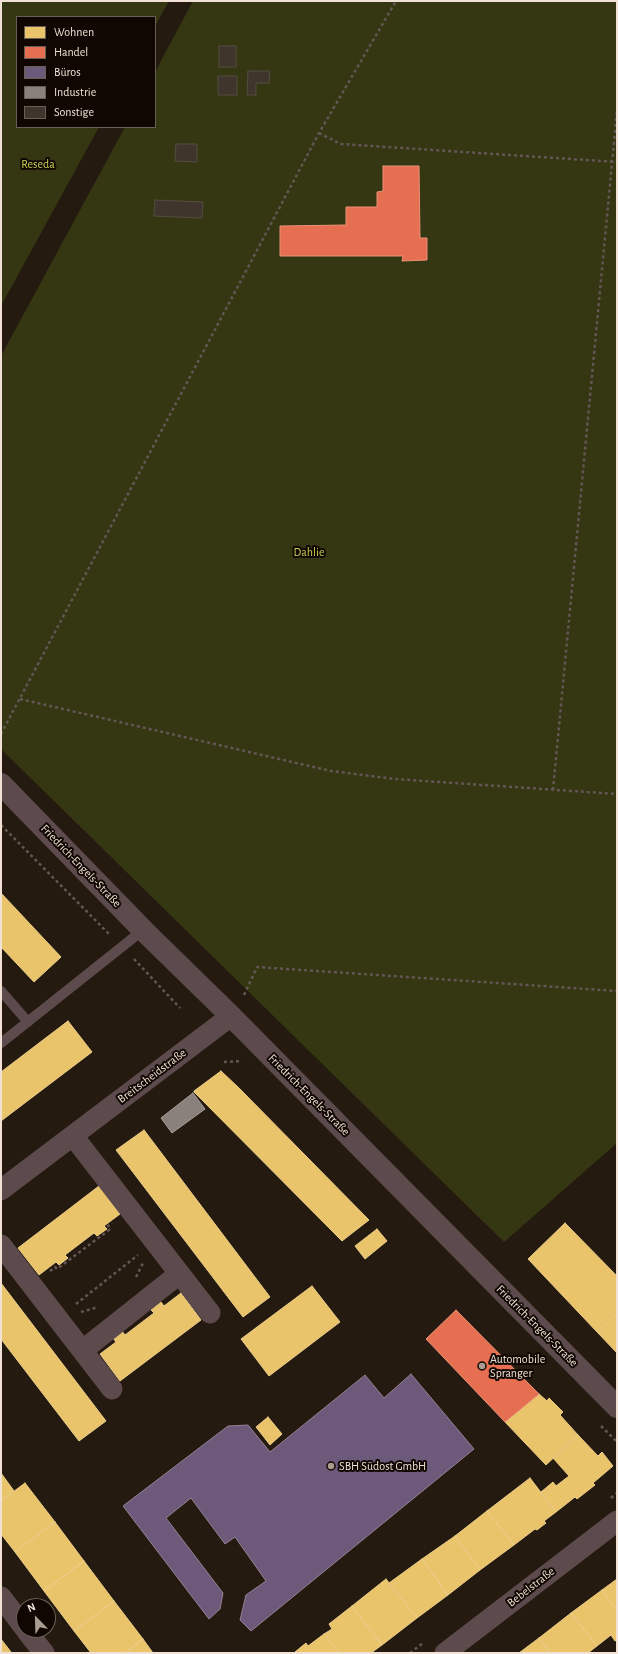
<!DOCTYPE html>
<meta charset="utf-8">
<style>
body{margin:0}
#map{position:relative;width:618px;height:1654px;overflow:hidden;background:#251a0f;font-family:"Alegreya Sans",sans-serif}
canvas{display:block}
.frame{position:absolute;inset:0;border:2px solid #f1e2d5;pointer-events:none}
.legend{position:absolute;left:16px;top:16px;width:140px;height:112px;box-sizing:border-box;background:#100702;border:1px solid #6a5f56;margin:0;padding:5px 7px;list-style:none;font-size:12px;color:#f1e2d5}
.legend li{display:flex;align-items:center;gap:8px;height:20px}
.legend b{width:20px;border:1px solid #6a5f56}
.north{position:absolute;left:16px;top:1598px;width:40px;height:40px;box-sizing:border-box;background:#100702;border:1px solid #6a5f56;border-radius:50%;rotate:337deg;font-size:11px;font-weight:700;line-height:16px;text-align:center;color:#f1e2d5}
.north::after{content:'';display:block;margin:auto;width:14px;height:18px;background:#aa9c90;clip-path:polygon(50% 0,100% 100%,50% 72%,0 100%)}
</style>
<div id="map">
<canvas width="618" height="1654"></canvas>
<div class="frame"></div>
<ul class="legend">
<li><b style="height:11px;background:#e9c46a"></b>Wohnen</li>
<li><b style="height:11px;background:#e76f51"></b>Handel</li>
<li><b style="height:11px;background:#6d597a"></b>Büros</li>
<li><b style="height:11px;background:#8a817c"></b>Industrie</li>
<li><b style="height:11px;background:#3f352c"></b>Sonstige</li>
</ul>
<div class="north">N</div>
</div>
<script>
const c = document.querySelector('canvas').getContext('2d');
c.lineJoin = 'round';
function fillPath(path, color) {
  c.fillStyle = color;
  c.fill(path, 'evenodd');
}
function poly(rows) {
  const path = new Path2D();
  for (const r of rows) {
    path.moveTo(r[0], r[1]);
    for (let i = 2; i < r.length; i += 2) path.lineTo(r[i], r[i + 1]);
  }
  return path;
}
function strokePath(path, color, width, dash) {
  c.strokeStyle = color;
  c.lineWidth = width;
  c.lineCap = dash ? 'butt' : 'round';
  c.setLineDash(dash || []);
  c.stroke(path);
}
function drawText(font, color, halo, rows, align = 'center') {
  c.font = font + ' "Alegreya Sans",sans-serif';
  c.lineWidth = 4;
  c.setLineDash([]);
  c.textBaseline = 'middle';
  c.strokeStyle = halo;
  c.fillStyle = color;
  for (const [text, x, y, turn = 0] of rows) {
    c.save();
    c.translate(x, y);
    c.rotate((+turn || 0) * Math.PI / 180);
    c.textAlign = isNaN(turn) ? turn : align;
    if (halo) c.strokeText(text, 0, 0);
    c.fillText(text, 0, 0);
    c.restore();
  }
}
const green = poly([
 [1,1,169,1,155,26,155,17,17,17,17,127,99,127,1,306],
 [193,1,617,1,617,1143,504,1242,1,749,1,356,125,127,155,127,155,72]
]);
const homes = poly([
 [1,893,61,957,34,982,1,947,1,893],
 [68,1021,92,1052,1,1121,1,1072,68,1021],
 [221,1071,239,1088,369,1220,342,1241,194,1092,194,1091,221,1071],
 [144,1130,270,1297,243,1317,116,1150,144,1130],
 [99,1186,120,1214,104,1226,107,1229,97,1236,94,1233,65,1255,68,1258,59,1265,56,1262,39,1275,18,1248,99,1186],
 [565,1223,617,1276,617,1314,598,1333,528,1259,565,1223],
 [377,1229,387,1241,365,1259,355,1246,377,1229],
 [1,1283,106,1421,79,1441,1,1339,1,1283],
 [312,1286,340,1322,269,1376,241,1339,312,1286],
 [181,1293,201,1320,120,1381,100,1354,116,1342,113,1338,122,1331,125,1335,154,1313,151,1310,161,1302,164,1306,181,1293],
 [617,1314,617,1353,598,1333,617,1314],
 [539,1394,547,1401,549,1398,563,1412,560,1415,578,1435,546,1465,505,1422,539,1394],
 [268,1417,282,1434,270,1445,256,1427,268,1417],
 [578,1435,598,1456,602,1452,613,1466,593,1483,595,1485,577,1499,575,1497,556,1512,541,1492,553,1482,556,1486,569,1476,553,1458,578,1435],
 [1,1473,14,1491,1,1501,1,1473],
 [530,1478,556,1512,544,1521,546,1523,537,1530,535,1529,514,1545,487,1511,530,1478],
 [25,1483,55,1522,15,1552,1,1534,1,1501,25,1483],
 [487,1511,514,1545,480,1570,455,1536,487,1511],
 [55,1522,84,1561,44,1591,15,1552,55,1522],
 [455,1536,480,1570,448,1595,422,1559,455,1536],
 [422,1559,448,1595,417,1618,389,1583,422,1559],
 [84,1561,114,1601,74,1631,44,1591,84,1561],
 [386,1579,417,1618,382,1645,352,1606,386,1579],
 [617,1579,617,1610,602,1590,617,1579],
 [602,1590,617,1610,617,1640,615,1641,611,1635,597,1646,571,1613,602,1590],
 [114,1601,143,1639,125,1653,91,1653,74,1631,114,1601],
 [352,1606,382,1645,371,1653,339,1653,324,1634,332,1629,329,1624,352,1606],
 [571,1613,597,1646,588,1653,550,1653,539,1638,571,1613],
 [324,1634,339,1653,296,1653,295,1652,306,1643,308,1646,324,1634],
 [539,1638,550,1653,519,1653,539,1638],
 [1,1639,11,1652,9,1653,1,1653,1,1639],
 [143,1639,153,1653,125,1653,143,1639]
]);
const shops = poly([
 [383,166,419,166,420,238,427,238,427,260,402,261,403,256,280,256,280,226,346,225,346,207,377,207,377,192,383,191,383,166],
 [456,1310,539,1394,505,1422,426,1339,456,1310]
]);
const offices = poly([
 [411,1374,474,1449,251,1631,240,1620,246,1595,266,1581,235,1537,225,1544,191,1498,166,1518,223,1593,220,1609,209,1619,123,1506,228,1426,248,1425,270,1452,365,1375,384,1398,411,1374]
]);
const industry = poly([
 [193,1093,205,1109,172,1133,161,1118,193,1093]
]);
const building = poly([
 [219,46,236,46,236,67,219,67,219,46],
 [248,71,270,71,269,83,256,83,256,95,247,95,248,71],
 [218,76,237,76,237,95,218,95,218,76],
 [176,144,197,144,197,162,175,161,176,144],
 [155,200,203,202,202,218,154,216,155,200]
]);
const path = poly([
 [319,133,341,144,617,162],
 [20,699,331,771,395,779,617,794],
 [1,734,319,133,396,1],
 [553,790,617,110],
 [1,825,109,934],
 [134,959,180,1008],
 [244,995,257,967,617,991],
 [224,1062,242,1061],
 [50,1271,55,1267,57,1269,109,1230,107,1227,112,1223],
 [136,1277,143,1263],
 [76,1304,138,1255],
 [81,1312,98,1307],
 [601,1426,617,1442],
 [611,1498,617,1493],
 [410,1653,423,1643]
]);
const service = poly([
 [1,991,28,1022],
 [1,1043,143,930]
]);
const minor = poly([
 [73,1136,210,1313],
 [1,1190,231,1016],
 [1,1245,112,1389],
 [83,1350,179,1274],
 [1,1597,24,1627],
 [26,1630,44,1653],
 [445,1653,617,1521]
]);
const tertiary = poly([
 [1,784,143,930,231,1016,617,1407]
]);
const markers = [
 [482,1366,4,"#aa9c90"],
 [331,1466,4,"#aa9c90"]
];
const parkNames = [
 ["Reseda",38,164],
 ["Dahlie",309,552]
];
const streetNames = [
 ["Friedrich-Engels-Straße",81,866,46],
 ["Breitscheidstraße",152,1076,-37],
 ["Friedrich-Engels-Straße",309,1095,45],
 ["Friedrich-Engels-Straße",537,1326,45],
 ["Bebelstraße",531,1587,-38]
];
const poiNames = [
 ["Automobile",490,1359],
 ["Spranger",490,1373],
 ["SBH Südost GmbH",339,1466]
];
fillPath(green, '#353712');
fillPath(homes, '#e9c46a');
strokePath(homes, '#ebcd8a', 1);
fillPath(shops, '#e76f51');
strokePath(shops, '#ea9279', 1);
fillPath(offices, '#6d597a');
strokePath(offices, '#958295', 1);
fillPath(industry, '#8a817c');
strokePath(industry, '#a99e97', 1);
fillPath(building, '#3f352c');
strokePath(building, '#554c42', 1);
strokePath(path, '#645655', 2.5, [3, 3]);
strokePath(service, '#5c4a4c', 10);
strokePath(minor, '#5c4a4c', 21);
strokePath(tertiary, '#5c4a4c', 22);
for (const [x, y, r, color] of markers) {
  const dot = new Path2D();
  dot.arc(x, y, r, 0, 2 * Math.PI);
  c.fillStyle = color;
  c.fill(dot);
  strokePath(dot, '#100702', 1.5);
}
drawText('12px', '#c6d253', '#100702', parkNames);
drawText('12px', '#f1e2d5', '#100702', streetNames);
drawText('12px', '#f1e2d5', '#100702', poiNames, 'left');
</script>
